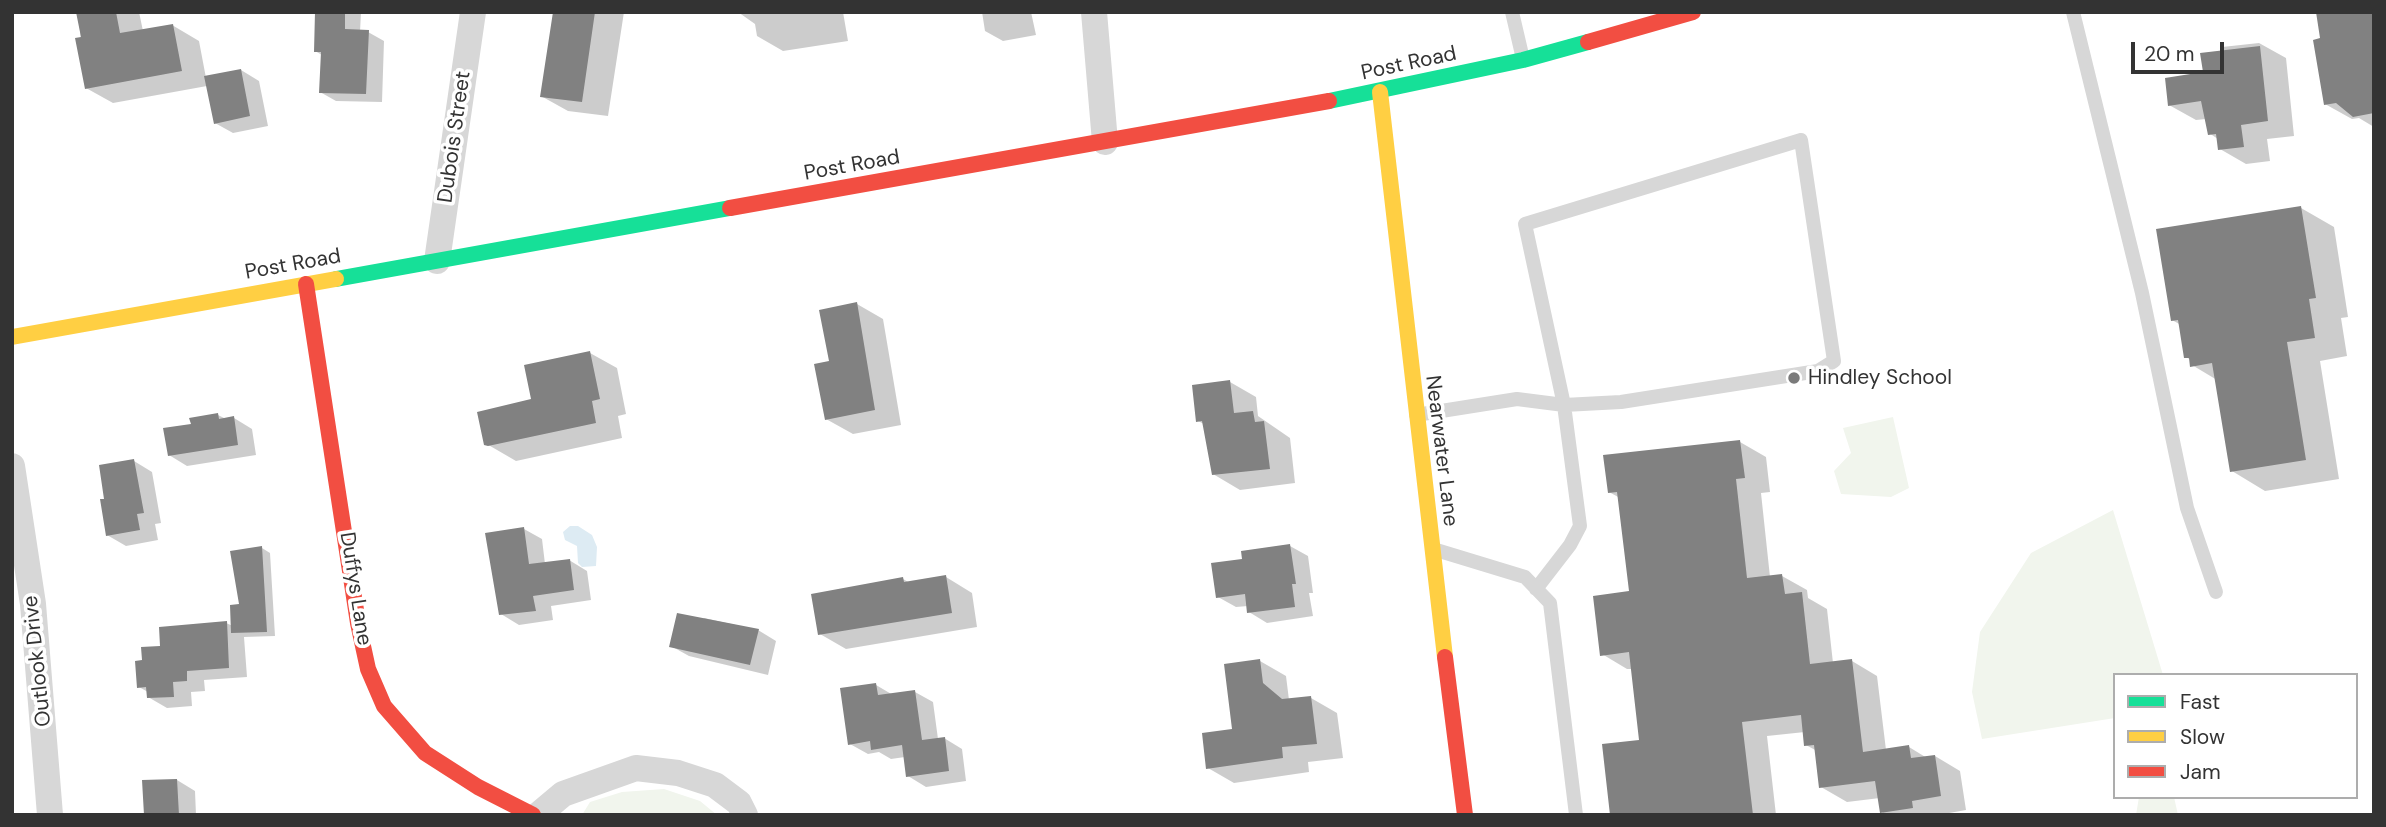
<!DOCTYPE html>
<style>
body{margin:0}
#map{position:relative;width:2386px;height:827px;overflow:hidden;background:#fff;font-family:"DM Sans",sans-serif}
canvas{display:block}
.frame{position:absolute;inset:0;border:14px solid #333;pointer-events:none}
.legend{position:absolute;left:2113px;top:673px;width:245px;height:126px;box-sizing:border-box;background:#fff;border:2px solid #adadad;margin:0;padding:9px 12px;list-style:none;font-size:21px;color:#333}
.legend li{display:flex;align-items:center;gap:14px;height:35px}
.legend b{width:35px;border:2px solid #adadad}
.scale{position:absolute;left:2131px;top:42px;width:93px;height:32px;box-sizing:border-box;border:4px solid #333;border-top:0;padding-left:9px;font-size:21px;line-height:24px;white-space:nowrap;color:#333;-webkit-text-stroke:5px #fff;paint-order:stroke}
</style>
<div id="map">
<canvas width="2386" height="827"></canvas>
<div class="frame"></div>
<ul class="legend">
<li><b style="height:9px;background:#16e098"></b>Fast</li>
<li><b style="height:9px;background:#ffcf43"></b>Slow</li>
<li><b style="height:9px;background:#f24e42"></b>Jam</li>
</ul>
<div class="scale">20 m</div>
</div>
<script>
const c = document.querySelector('canvas').getContext('2d');
c.lineJoin = 'round';
function fillPath(path, color) {
  c.fillStyle = color;
  c.fill(path, 'evenodd');
}
function poly(rows) {
  const path = new Path2D();
  for (const r of rows) {
    path.moveTo(r[0], r[1]);
    for (let i = 2; i < r.length; i += 2) path.lineTo(r[i], r[i + 1]);
  }
  return path;
}
function strokePath(path, color, width, dash) {
  c.strokeStyle = color;
  c.lineWidth = width;
  c.lineCap = dash ? 'butt' : 'round';
  c.setLineDash(dash || []);
  c.stroke(path);
}
function drawText(font, color, halo, rows, align = 'center') {
  c.font = font + ' "DM Sans",sans-serif';
  c.lineWidth = 7;
  c.setLineDash([]);
  c.textBaseline = 'middle';
  c.strokeStyle = halo;
  c.fillStyle = color;
  for (const [text, x, y, turn = 0] of rows) {
    c.save();
    c.translate(x, y);
    c.rotate((+turn || 0) * Math.PI / 180);
    c.textAlign = isNaN(turn) ? turn : align;
    if (halo) c.strokeText(text, 0, 0);
    c.fillText(text, 0, 0);
    c.restore();
  }
}
const green = poly([
 [1893,417,1909,488,1891,497,1841,494,1834,471,1851,453,1843,428],
 [2113,510,2163,675,2115,675,2115,718,1982,739,1972,692,1980,632,2031,553],
 [664,789,700,801,717,815,582,815,590,802,622,792],
 [2139,797,2174,797,2178,815,2136,815]
]);
const water = poly([
 [570,526,578,526,592,535,597,547,596,566,582,567,578,563,577,546,565,540,563,532]
]);
const shadow = poly([
 [78,12,139,12,143,31,172,25,199,41,206,78,241,70,259,81,268,126,233,133,215,123,207,86,113,103,86,88],
 [316,12,361,12,360,32,368,32,384,41,382,102,336,101,320,92,322,55,315,51],
 [555,12,624,12,608,116,568,111,541,96],
 [738,12,843,12,848,41,783,51,757,36,755,24],
 [982,12,1031,12,1036,35,1003,41,985,31],
 [2374,12,2374,127,2359,118,2352,119,2325,104,2322,40],
 [2259,43,2286,58,2294,136,2267,139,2270,161,2246,164,2220,149,2218,139,2209,133,2206,119,2196,120,2169,105,2205,73,2223,52,2222,47],
 [2301,208,2334,227,2348,317,2341,318,2347,356,2320,361,2339,479,2265,491,2232,471,2217,380,2192,365,2191,360,2186,357,2181,325,2172,320],
 [857,304,883,319,901,425,853,434,826,419,831,362],
 [590,353,617,368,626,414,618,416,622,438,516,461,485,443],
 [1230,382,1256,397,1258,416,1290,438,1295,483,1240,490,1213,474,1204,424,1198,421],
 [218,415,226,419,234,418,252,429,256,455,187,466,169,455,192,425],
 [1740,442,1766,457,1770,492,1761,493,1770,577,1782,576,1807,590,1808,598,1827,609,1833,663,1852,661,1877,676,1886,750,1909,747,1927,758,1935,756,1960,771,1966,810,1938,815,1886,815,1882,812,1880,798,1847,802,1821,787,1817,751,1806,745,1805,732,1767,736,1776,815,1612,815,1641,741,1633,669,1627,669,1602,654,1631,593,1620,498,1609,492],
 [134,461,152,472,161,523,155,524,158,540,126,546,107,535,106,500],
 [524,529,542,539,545,564,569,560,587,571,591,600,551,606,553,620,519,625,501,614],
 [1290,546,1308,556,1313,593,1309,593,1313,616,1267,623,1249,612,1248,606,1236,607,1218,597,1244,560],
 [262,548,270,553,275,636,244,637,247,677,204,680,205,691,191,692,192,706,167,708,148,697,148,692,139,687,144,662,162,647,226,623,233,626],
 [946,577,972,593,977,627,846,649,820,634,903,579,910,583],
 [704,618,758,630,776,641,768,675,689,656,671,646],
 [1260,661,1286,676,1289,700,1311,698,1337,713,1343,758,1308,762,1309,772,1234,783,1208,768,1234,730],
 [876,685,893,695,915,692,933,702,938,739,944,738,962,749,966,781,926,787,908,776,905,757,891,759,879,752,868,754,850,744],
 [177,780,195,791,196,815,145,815]
]);
const building = poly([
 [76,12,116,12,120,33,173,24,182,71,85,89,75,38,81,37],
 [315,12,345,12,345,29,369,30,366,94,319,93,321,52,314,52],
 [553,12,595,12,582,102,540,97],
 [2316,12,2374,12,2374,113,2353,117,2336,103,2324,105,2313,40,2320,38],
 [2260,46,2268,121,2241,125,2244,147,2218,150,2216,134,2208,135,2201,101,2168,106,2165,78,2203,72,2200,53],
 [241,69,250,116,214,124,204,76],
 [2301,206,2316,298,2309,299,2315,338,2287,342,2306,460,2230,472,2212,363,2190,367,2189,358,2184,358,2178,320,2171,321,2156,229],
 [857,302,875,410,825,420,814,364,829,361,819,310],
 [590,351,600,399,592,401,596,423,488,446,484,445,477,412,531,399,524,365],
 [1230,380,1234,413,1253,411,1255,422,1264,421,1270,469,1212,475,1202,421,1196,422,1192,385],
 [218,413,219,419,234,416,238,445,168,456,163,428,191,424,189,418],
 [1740,440,1745,478,1736,479,1747,578,1782,574,1785,594,1802,592,1810,664,1852,659,1863,752,1909,745,1911,758,1935,755,1941,796,1912,801,1913,808,1880,813,1875,781,1819,788,1814,745,1804,746,1801,715,1742,722,1753,815,1610,815,1602,744,1639,740,1629,652,1600,656,1593,596,1629,591,1617,492,1608,493,1603,455],
 [134,459,144,513,137,514,140,530,106,536,100,499,104,499,99,465],
 [524,527,529,564,570,559,574,590,533,596,536,611,499,615,485,533],
 [1290,544,1296,584,1292,584,1295,607,1247,613,1245,594,1216,598,1211,563,1242,559,1241,551],
 [262,546,267,632,231,633,230,605,239,604,230,551],
 [946,575,952,613,818,635,811,594,903,577,904,582],
 [677,613,759,629,750,665,669,647],
 [227,621,229,668,187,671,187,681,173,682,174,697,147,698,146,687,137,688,135,661,142,660,141,647,160,646,159,627],
 [1260,659,1263,683,1282,699,1311,696,1317,744,1282,747,1283,758,1206,769,1202,733,1232,729,1224,664],
 [876,683,878,695,915,690,922,740,945,737,949,771,906,777,902,745,871,750,870,741,848,745,840,688],
 [177,779,179,815,144,815,142,780]
]);
const lane = poly([
 [1512,12,1523,59],
 [2073,12,2142,293,2187,508,2216,592],
 [1416,415,1517,399,1564,405,1621,402,1818,371,1834,361,1801,140,1525,224,1564,405,1580,526,1570,545,1536,589],
 [1433,549,1525,577,1550,603,1576,815]
]);
const street = poly([
 [1094,12,1105,142],
 [437,261,473,12],
 [12,466,33,604,50,815],
 [538,815,563,794,636,768,678,773,715,785,739,803,745,815]
]);
const fast = poly([
 [1329,101,1523,60,1588,42],
 [336,279,730,208]
]);
const slow = poly([
 [1380,92,1445,657],
 [12,337,336,279]
]);
const jam = poly([
 [1588,42,1693,12],
 [730,208,1329,101],
 [306,284,358,623,368,669,384,706,425,753,478,787,533,815],
 [1445,657,1465,815]
]);
const markers = [
 [1794,378,7,"#7a7a7a"]
];
const streetNames = [
 ["Post Road",1409,64,-12],
 ["Dubois Street",455,137,-82],
 ["Post Road",852,166,-10],
 ["Post Road",293,265,-10],
 ["Nearwater Lane",1441,451,83],
 ["Duffys Lane",355,589,81],
 ["Outlook Drive",38,661,-96]
];
const poiNames = [
 ["Hindley School",1808,378]
];
fillPath(green, '#f1f5ed');
fillPath(water, '#ddebf3');
fillPath(shadow, '#0003');
fillPath(building, '#818181');
strokePath(lane, '#d7d7d7', 14);
strokePath(street, '#d7d7d7', 26);
strokePath(fast, '#16e098', 16);
strokePath(slow, '#ffcf43', 16);
strokePath(jam, '#f24e42', 16);
for (const [x, y, r, color] of markers) {
  const dot = new Path2D();
  dot.arc(x, y, r, 0, 2 * Math.PI);
  c.fillStyle = color;
  c.fill(dot);
  strokePath(dot, '#fff', 2.5);
}
drawText('21px', '#333', '#fff', streetNames);
drawText('21px', '#333', '#fff', poiNames, 'left');
</script>
